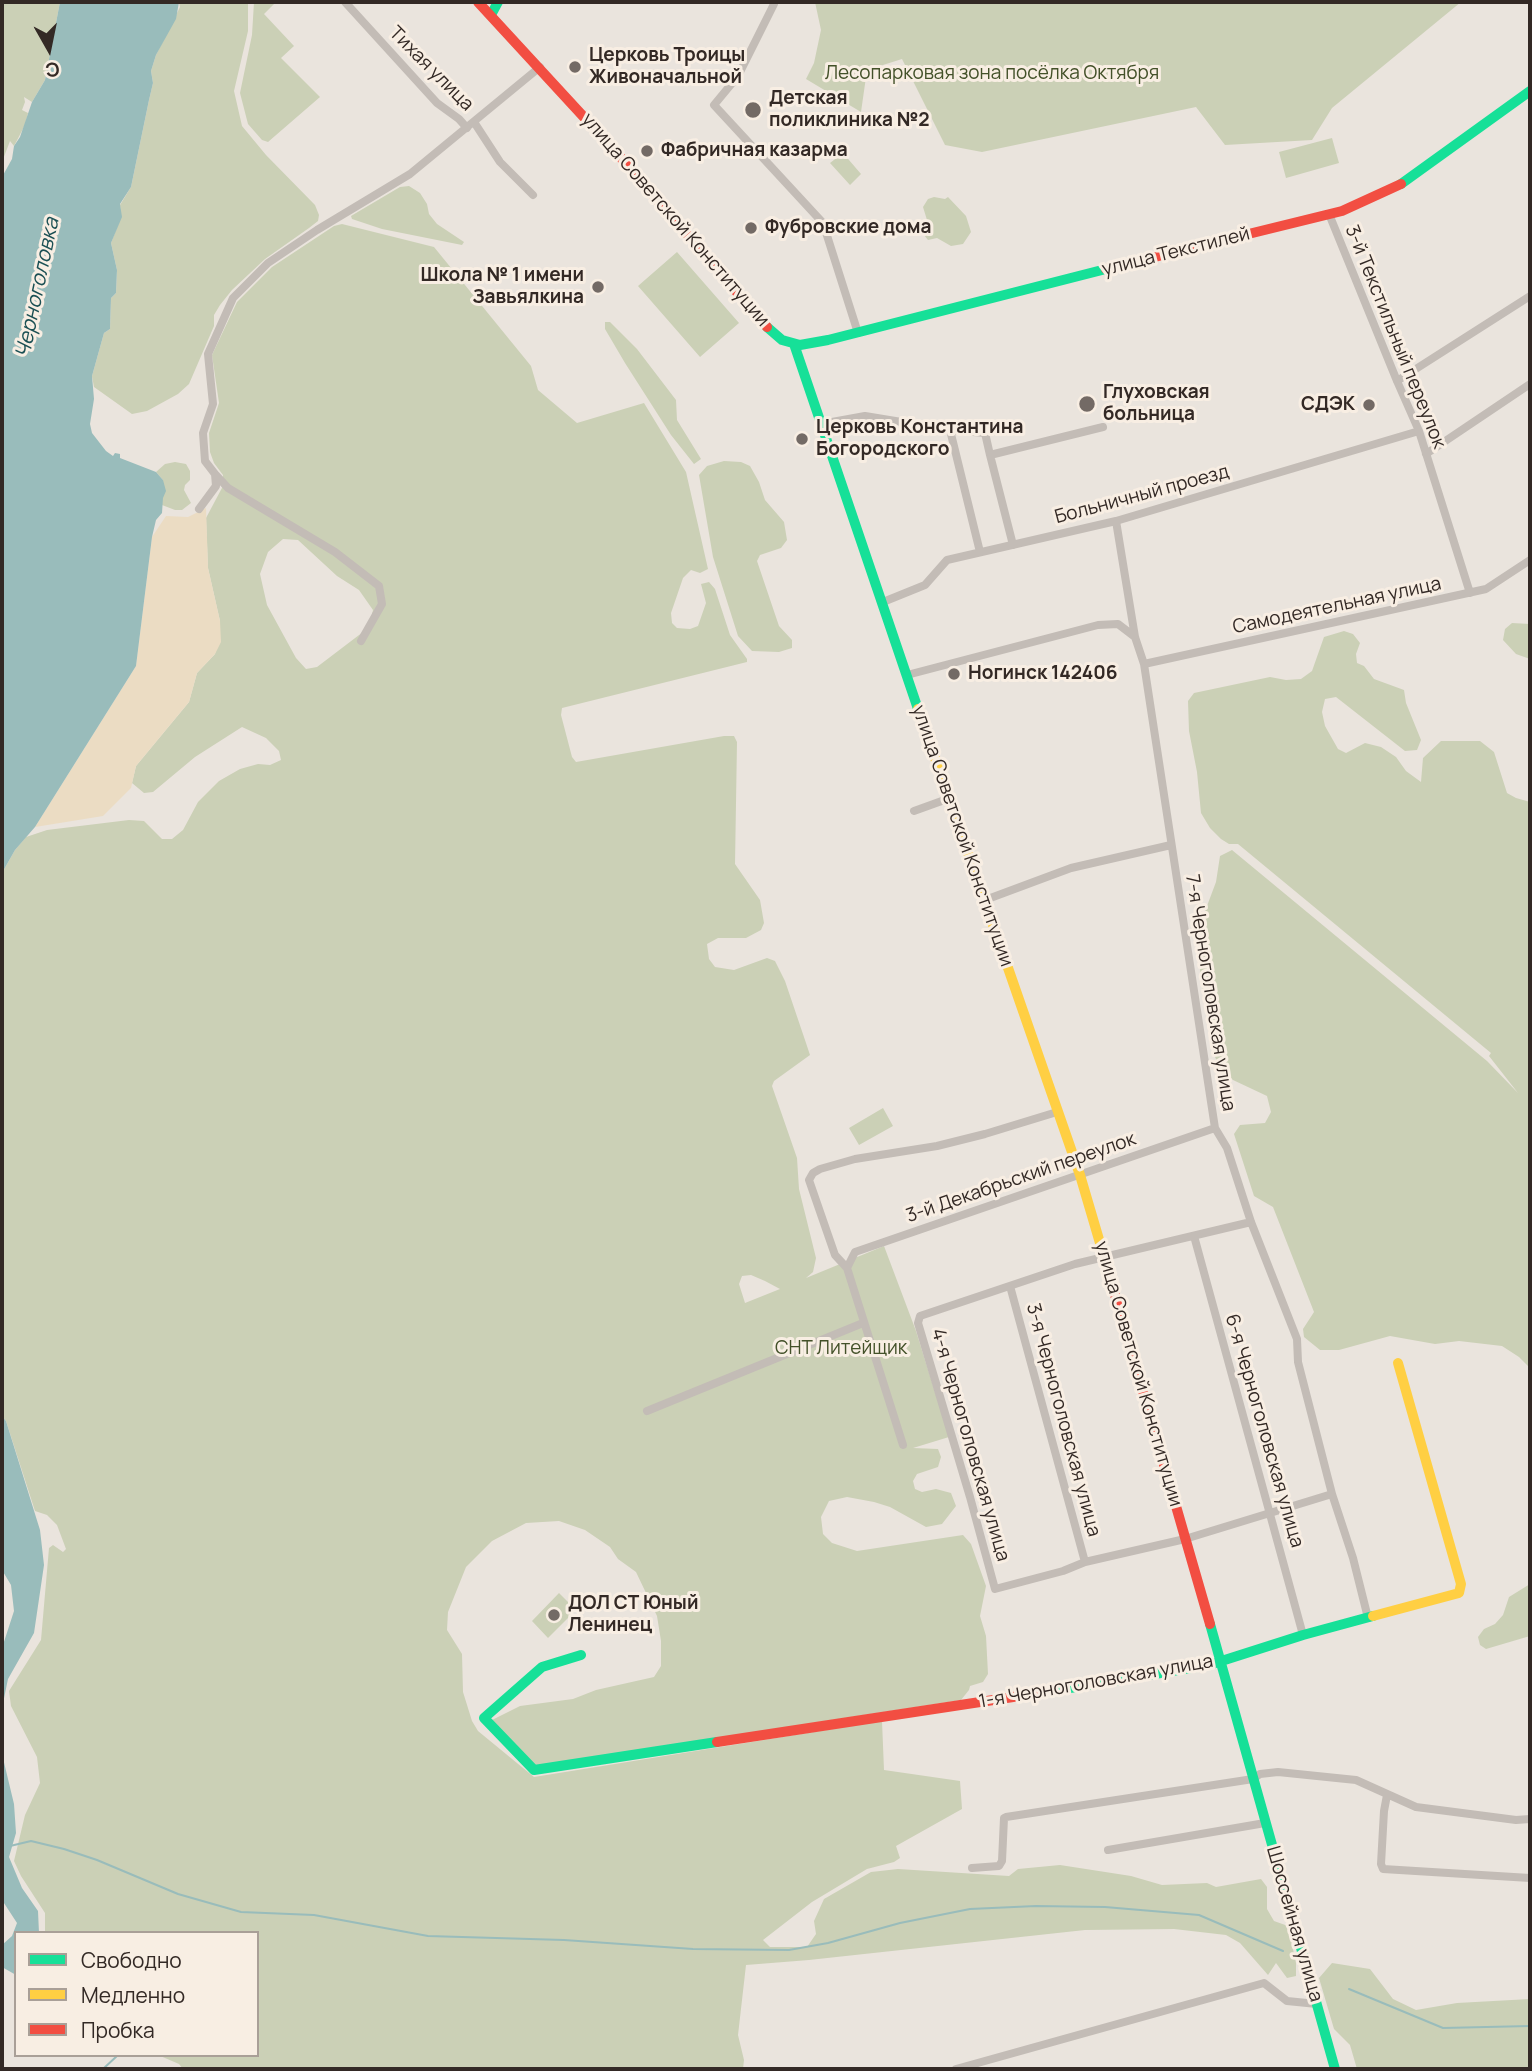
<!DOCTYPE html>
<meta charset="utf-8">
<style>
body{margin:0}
#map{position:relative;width:1532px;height:2071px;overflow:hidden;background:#eae4dd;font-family:Manrope,sans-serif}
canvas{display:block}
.frame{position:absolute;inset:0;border:4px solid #332925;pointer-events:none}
.legend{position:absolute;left:14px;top:1931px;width:245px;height:126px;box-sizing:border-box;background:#f8eee3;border:2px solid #a99f97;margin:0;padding:9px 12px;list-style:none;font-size:21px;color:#332925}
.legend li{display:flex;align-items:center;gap:14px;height:35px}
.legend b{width:35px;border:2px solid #a99f97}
.north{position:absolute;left:14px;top:14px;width:70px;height:70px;-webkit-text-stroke:5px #f8eee3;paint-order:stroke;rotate:171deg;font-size:19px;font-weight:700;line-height:28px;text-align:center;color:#332925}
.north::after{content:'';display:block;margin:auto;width:24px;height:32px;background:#332925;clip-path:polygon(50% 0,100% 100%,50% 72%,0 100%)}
</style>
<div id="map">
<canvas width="1532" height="2071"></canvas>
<div class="frame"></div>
<ul class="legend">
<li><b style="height:9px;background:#16e098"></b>Свободно</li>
<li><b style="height:9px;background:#ffcf43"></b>Медленно</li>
<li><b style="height:9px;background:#f24e42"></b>Пробка</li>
</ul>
<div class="north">С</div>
</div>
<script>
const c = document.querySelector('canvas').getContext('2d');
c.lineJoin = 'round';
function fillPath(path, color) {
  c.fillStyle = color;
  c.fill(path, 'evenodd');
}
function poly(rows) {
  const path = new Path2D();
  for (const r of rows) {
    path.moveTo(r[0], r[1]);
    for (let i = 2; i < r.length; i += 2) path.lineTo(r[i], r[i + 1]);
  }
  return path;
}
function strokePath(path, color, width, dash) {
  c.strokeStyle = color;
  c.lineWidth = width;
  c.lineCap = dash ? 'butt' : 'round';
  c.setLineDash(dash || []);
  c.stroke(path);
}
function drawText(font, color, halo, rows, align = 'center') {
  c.font = font + ' Manrope,sans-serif';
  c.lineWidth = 6;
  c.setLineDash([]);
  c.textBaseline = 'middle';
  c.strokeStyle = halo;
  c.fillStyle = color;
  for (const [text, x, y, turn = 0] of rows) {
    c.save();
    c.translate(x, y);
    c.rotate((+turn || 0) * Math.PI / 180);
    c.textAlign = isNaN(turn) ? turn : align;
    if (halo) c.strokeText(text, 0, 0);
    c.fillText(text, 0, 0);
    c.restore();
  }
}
const green = poly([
 [5,2,60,2,45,80,32,102,24,97,25,102,22,110,28,113,25,125,14,146,10,141,2,162,2,7],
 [179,2,248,2,248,31,234,91,242,126,266,155,315,205,319,215,318,221,309,228,265,259,232,290,220,305,214,315,214,326,189,384,178,394,147,411,132,414,94,387,92,376,104,333,110,329,111,298,116,293,117,270,111,243,121,217,120,205,131,187,149,100,153,83,151,71,156,55,180,7],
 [254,2,276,2,264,14,294,46,281,58,320,97,268,142,262,140,248,124,240,93,252,35],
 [815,2,1461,2,1332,108,1312,140,1225,145,1196,107,982,152,945,145,902,59,867,70,861,112,806,79,814,63,821,30],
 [1332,138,1339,163,1286,178,1279,152],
 [843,153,861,174,850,185,830,163],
 [409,186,420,193,427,204,429,214,437,224,464,242,462,245,382,229,352,219,351,216,356,213,400,187],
 [934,197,945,199,948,197,966,216,971,232,963,244,951,246,937,238,928,240,924,235,924,230,927,227,924,223,927,220,923,207,928,199],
 [342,224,434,247,531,366,538,390,577,423,644,403,686,472,708,569,700,573,691,570,683,578,671,613,672,623,677,628,690,629,698,626,706,603,701,584,709,582,715,589,730,635,747,659,747,662,562,708,561,715,572,757,576,762,724,736,734,736,737,742,735,864,760,900,764,923,761,930,746,938,718,938,707,944,709,959,715,967,734,970,767,958,775,961,785,981,806,1043,810,1055,774,1081,772,1086,797,1158,799,1189,816,1258,813,1272,806,1278,884,1246,916,1331,949,1437,913,1448,938,1449,941,1457,938,1467,917,1474,913,1481,915,1489,922,1492,936,1489,951,1493,956,1506,942,1524,926,1527,890,1507,874,1502,847,1497,829,1501,821,1517,823,1534,832,1543,857,1551,963,1535,971,1544,986,1586,980,1616,986,1636,988,1674,983,1682,970,1686,969,1690,961,1700,535,1766,492,1720,520,1706,573,1699,596,1690,654,1677,661,1666,661,1641,657,1616,636,1572,618,1559,610,1547,585,1530,559,1521,526,1523,492,1541,466,1567,448,1612,447,1630,462,1654,463,1692,472,1721,478,1731,534,1777,882,1721,884,1770,960,1781,962,1809,896,1846,900,1858,894,1862,867,1869,812,1902,763,1940,770,1947,807,1947,816,1934,814,1921,824,1899,871,1872,898,1869,1009,1876,1018,1869,1060,1865,1131,1876,1162,1885,1207,1883,1216,1887,1261,1879,1267,1887,1267,1909,1274,1921,1288,1926,1296,1963,1296,1976,1287,1978,1276,1963,1268,1975,1240,1943,1226,1935,1174,1929,1085,1930,809,1960,746,1965,738,2035,744,2060,743,2069,183,2069,179,2064,158,2055,257,2055,257,1933,45,1933,45,1913,21,1876,14,1861,25,1815,40,1783,37,1757,11,1706,9,1691,41,1640,49,1548,53,1545,63,1552,66,1549,57,1525,47,1515,35,1511,6,1421,2,1416,2,873,15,850,26,837,47,830,129,820,144,821,162,839,172,839,183,830,198,802,219,781,240,769,258,764,270,765,281,760,279,751,266,738,242,727,195,757,153,792,144,793,132,783,136,766,189,702,197,673,215,654,220,621,208,568,206,518,223,486,223,475,214,463,210,452,209,433,219,403,212,355,237,302,272,267,334,226],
 [283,539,298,540,337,576,359,590,373,610,370,622,363,632,317,667,306,669,296,658,267,605,260,574,268,552],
 [751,1275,765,1281,780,1289,745,1303,739,1284,742,1276],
 [677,252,739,323,700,357,638,286],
 [605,322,610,322,637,349,676,400,677,420,701,459,694,464,671,435,625,363,605,329],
 [724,461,741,462,750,466,759,482,765,500,784,522,787,540,781,548,760,555,757,561,779,626,792,640,792,648,779,652,752,651,738,636,713,557,699,475,707,466],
 [175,462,186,464,190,471,190,480,185,485,184,490,191,503,182,510,175,510,162,505,163,480,156,472,165,464],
 [1512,623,1530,624,1530,659,1516,654,1503,640,1505,629],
 [1344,631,1353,634,1360,643,1356,654,1357,663,1364,666,1374,679,1404,690,1406,703,1421,740,1417,750,1405,751,1336,697,1325,699,1322,712,1325,726,1338,749,1346,753,1365,743,1381,747,1396,757,1406,771,1421,782,1423,758,1441,741,1480,741,1494,752,1507,793,1516,798,1530,802,1530,1368,1519,1357,1502,1346,1459,1341,1435,1344,1390,1336,1339,1350,1320,1350,1304,1337,1303,1329,1314,1312,1273,1207,1254,1196,1234,1134,1240,1125,1265,1123,1271,1112,1267,1096,1233,1080,1221,1069,1215,1057,1200,975,1201,922,1216,882,1220,856,1232,850,1487,1061,1518,1093,1489,1056,1491,1053,1238,844,1229,844,1221,839,1210,828,1201,813,1197,772,1189,731,1188,701,1194,693,1270,677,1286,680,1301,679,1312,671,1324,637],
 [883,1108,893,1126,859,1145,849,1128],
 [1530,1584,1530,1636,1486,1649,1480,1645,1478,1637,1484,1629,1495,1624,1503,1615,1509,1597],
 [559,1593,576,1610,548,1638,532,1621],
 [1332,1963,1370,1969,1393,1999,1416,2010,1457,2003,1530,1999,1530,2069,1357,2069,1350,2045,1334,2029,1319,1978]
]);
const sand = poly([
 [206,508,208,568,220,621,221,642,215,654,197,673,189,702,136,766,131,788,103,816,35,827,136,666,152,537,166,516,188,517]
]);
const water = poly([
 [60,2,179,2,176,19,156,55,151,71,153,83,149,100,131,187,120,204,122,217,111,243,117,270,116,293,111,298,110,329,104,333,92,376,94,399,90,424,92,433,106,451,113,456,115,453,120,454,120,458,156,472,163,480,166,491,163,498,162,513,156,520,152,537,136,666,35,827,15,850,2,873,2,177,12,159,14,146,20,137,32,102,45,80],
 [2,1416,6,1421,40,1530,44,1565,34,1633,8,1679,2,1708,2,1648,14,1611,11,1585,2,1570],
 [2,1754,14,1804,16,1833,9,1857,22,1888,38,1911,39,1933,16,1933,16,1975,2,1967,2,1945,12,1936,17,1923,2,1900]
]);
const stream = poly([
 [10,1846,31,1841,64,1849,97,1860,178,1894,241,1912,314,1915,428,1936,564,1940,693,1949,789,1950,828,1943,900,1923,970,1909,1036,1906,1105,1907,1199,1915,1283,1951],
 [1349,1989,1443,2028,1530,2026],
 [103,2069,118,2055]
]);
const street = poly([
 [345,2,437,103,459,119,467,128],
 [774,4,738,76,714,105,823,223,858,333],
 [474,122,500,162,533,195],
 [1329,214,1397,381,1419,431,1470,593],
 [1397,381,1530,296],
 [821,424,865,416,950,430,980,552],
 [950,430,985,433,990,455],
 [1426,454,1530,384],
 [215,474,228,488,335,552,379,586,382,604,361,641],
 [199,509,216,486,215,474,205,461,203,433,213,404,208,354,233,298,268,263,317,230,410,174,540,67],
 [1116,521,1135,637,1144,664,1215,1128,1227,1148,1251,1222,1297,1339,1298,1362,1332,1494,1353,1558,1368,1618],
 [1013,545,990,455,1103,427],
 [883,602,925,585,947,560,1116,521,1419,431],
 [1144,664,1486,589,1530,560],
 [907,675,1098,625,1118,624,1135,637],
 [914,811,950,798],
 [985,900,1071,868,1171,845],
 [1251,1222,1075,1264,920,1316,918,1323,970,1497,995,1589,1063,1571,1085,1562,1185,1539,1332,1494],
 [1194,1236,1303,1635],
 [847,1268,855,1252,1215,1128],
 [1010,1286,1085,1562],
 [647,1411,863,1323],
 [903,1445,847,1268,835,1255,809,1180,813,1173,820,1169,855,1159,937,1146,985,1134,1057,1112],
 [1387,1795,1384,1811,1381,1864,1383,1869,1530,1878],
 [1108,1850,1265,1823],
 [972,1868,999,1866,1002,1861,1004,1818,1006,1817,1253,1779,1260,1774,1278,1772,1356,1780,1416,1807,1516,1820,1530,1819],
 [956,2069,1264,1983,1287,2001,1317,2004]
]);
const fast = poly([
 [491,15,498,2],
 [1401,184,1530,91],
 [767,327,782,340,800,345,828,340,1106,269],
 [794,344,918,709],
 [1210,1624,1335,2069],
 [581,1655,542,1667,484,1718,534,1770,717,1742],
 [1046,1692,1209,1665,1303,1635,1373,1616]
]);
const slow = poly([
 [918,709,1080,1175,1105,1260],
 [1373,1616,1459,1593,1461,1584,1398,1363]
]);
const jam = poly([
 [478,2,616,152,767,327],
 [1106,269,1342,211,1401,184],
 [1105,1260,1210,1624],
 [717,1742,1046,1692]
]);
const markers = [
 [575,67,7,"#736a65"],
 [753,110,9,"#736a65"],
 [647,151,7,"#736a65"],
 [751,228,7,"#736a65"],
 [598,287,7,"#736a65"],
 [1087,404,9,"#736a65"],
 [1369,405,7,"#736a65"],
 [802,439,7,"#736a65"],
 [954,674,7,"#736a65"],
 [554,1615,7,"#736a65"]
];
const poiNames = [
 ["Церковь Троицы",589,56],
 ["Живоначальной",589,78],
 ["Детская",769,99],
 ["поликлиника №2",769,121],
 ["Фабричная казарма",661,151],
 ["Фубровские дома",765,228],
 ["Школа № 1 имени",584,276,"right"],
 ["Завьялкина",584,298,"right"],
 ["Глуховская",1103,393],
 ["больница",1103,415],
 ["СДЭК",1355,405,"right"],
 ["Церковь Константина",816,428],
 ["Богородского",816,450],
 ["Ногинск 142406",968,674],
 ["ДОЛ СТ Юный",568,1604],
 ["Ленинец",568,1626]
];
const streetNames = [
 ["Тихая улица",431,69,45],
 ["улица Советской Конституции",675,220,49],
 ["улица Текстилей",1176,252,-14],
 ["3-й Текстильный переулок",1395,337,68],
 ["Больничный проезд",1142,495,-15],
 ["Самодеятельная улица",1337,606,-12],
 ["улица Советской Конституции",962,836,71],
 ["7-я Черноголовская улица",1210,993,81],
 ["3-й Декабрьский переулок",1021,1178,-19],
 ["улица Советской Конституции",1138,1374,74],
 ["3-я Черноголовская улица",1063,1420,75],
 ["6-я Черноголовская улица",1264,1431,74],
 ["4-я Черноголовская улица",970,1445,74],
 ["1-я Черноголовская улица",1096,1682,-10],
 ["Шоссейная улица",1294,1924,74]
];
const parkNames = [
 ["Лесопарковая зона посёлка Октября",992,74],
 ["СНТ Литейщик",841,1349]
];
const waterNames = [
 ["Черноголовка",38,288,-78]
];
fillPath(green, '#cbd0b6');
fillPath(sand, '#ebdcc3');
fillPath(water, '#99bcbb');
strokePath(stream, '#99bcbb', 2);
strokePath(street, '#c3bcb6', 8);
strokePath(fast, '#16e098', 10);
strokePath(slow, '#ffcf43', 10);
strokePath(jam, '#f24e42', 10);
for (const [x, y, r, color] of markers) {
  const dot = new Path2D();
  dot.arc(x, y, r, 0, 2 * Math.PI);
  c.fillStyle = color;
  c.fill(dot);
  strokePath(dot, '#f8eee3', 2.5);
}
drawText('bold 19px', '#332925', '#f8eee3', poiNames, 'left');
drawText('19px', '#332925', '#f8eee3', streetNames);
drawText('19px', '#435129', '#f8eee3', parkNames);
drawText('italic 21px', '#1b5054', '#f8eee3', waterNames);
</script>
